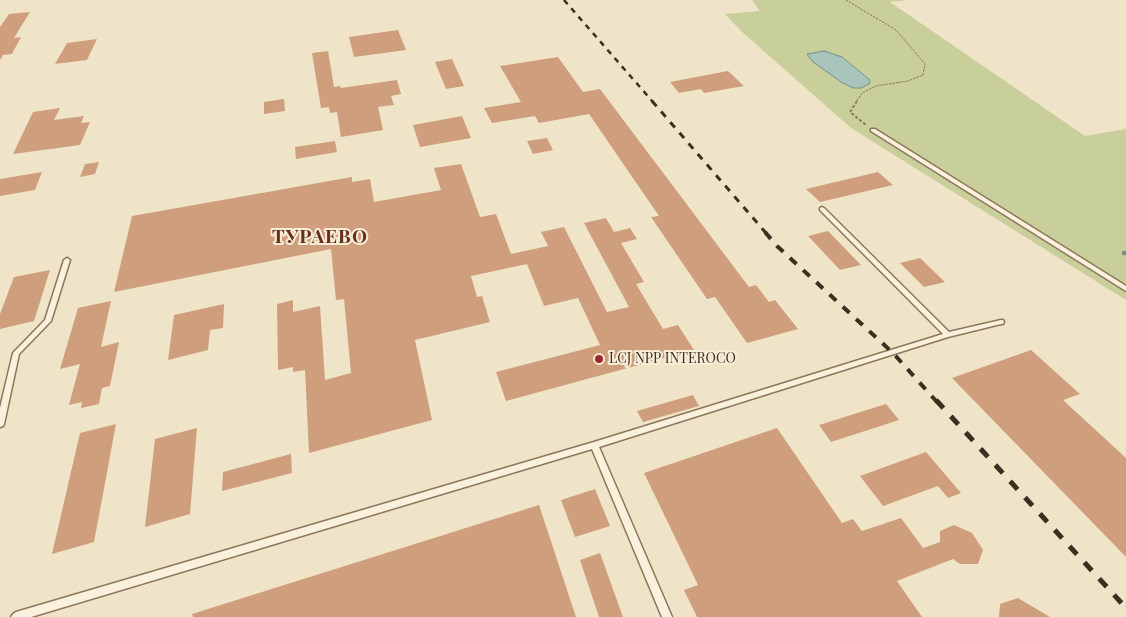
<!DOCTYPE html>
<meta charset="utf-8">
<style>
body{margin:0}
canvas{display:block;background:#f0e4c8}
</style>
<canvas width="1126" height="617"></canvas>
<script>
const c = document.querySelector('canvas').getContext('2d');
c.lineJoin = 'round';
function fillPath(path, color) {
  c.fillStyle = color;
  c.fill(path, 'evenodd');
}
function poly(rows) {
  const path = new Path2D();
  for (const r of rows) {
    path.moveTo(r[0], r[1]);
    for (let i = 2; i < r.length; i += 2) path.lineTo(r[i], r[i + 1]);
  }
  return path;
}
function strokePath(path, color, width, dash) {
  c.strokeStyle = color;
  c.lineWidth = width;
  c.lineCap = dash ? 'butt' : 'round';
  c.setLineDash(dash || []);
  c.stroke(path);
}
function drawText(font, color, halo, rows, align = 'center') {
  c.font = font + ' "Playfair Display",serif';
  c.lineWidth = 4;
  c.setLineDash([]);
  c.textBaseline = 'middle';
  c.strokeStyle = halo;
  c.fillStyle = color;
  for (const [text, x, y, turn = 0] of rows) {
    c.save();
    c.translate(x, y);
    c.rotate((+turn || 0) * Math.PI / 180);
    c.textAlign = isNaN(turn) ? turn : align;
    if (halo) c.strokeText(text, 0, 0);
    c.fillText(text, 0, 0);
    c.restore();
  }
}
const green = poly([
 [752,0,909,0,890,2,1085,136,1126,129,1126,300,851,128,741,31,725,14,760,11]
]);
const water = poly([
 [824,51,842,57,870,80,869,84,861,88,853,88,841,82,812,61,807,54,824,51]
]);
const stream = poly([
 [1124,253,1126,253]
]);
const building = poly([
 [30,12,14,38,21,37,12,54,3,55,0,60,0,27,9,14],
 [398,30,406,50,354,57,349,37],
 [97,39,87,60,55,64,67,43],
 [328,51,334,87,340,86,341,88,397,80,401,94,391,96,394,105,378,107,383,130,341,137,337,112,330,113,329,107,321,108,312,53],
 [558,57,583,92,600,89,749,287,756,285,769,302,775,300,798,329,747,343,715,297,707,299,651,217,659,216,589,114,539,123,535,116,492,123,484,108,521,102,500,66],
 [452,59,464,86,446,89,435,62],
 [728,71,744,86,704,93,701,89,679,93,670,82],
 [284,99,285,111,264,114,264,102],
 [60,108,54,120,84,116,81,123,90,122,80,145,13,154,33,112],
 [462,116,471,138,420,147,413,125],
 [547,138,553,150,533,154,527,141],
 [335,141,337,152,296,159,295,147],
 [99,162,95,174,80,177,85,164],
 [461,164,480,217,496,214,511,254,548,246,541,232,564,227,607,312,629,307,584,223,606,218,614,232,630,228,637,239,621,243,644,282,636,284,663,329,678,325,694,350,506,401,496,372,600,345,578,298,544,306,527,264,471,276,477,297,482,296,490,322,415,340,432,420,309,453,305,370,293,372,293,367,278,370,277,304,293,300,293,312,320,306,325,380,351,373,344,299,336,300,331,249,114,292,132,216,352,177,352,182,370,179,374,202,441,190,434,168],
 [42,172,35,190,0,196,0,179],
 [878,172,893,185,820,202,806,189],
 [828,231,861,265,840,270,808,236],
 [920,258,945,282,924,287,900,263],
 [50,270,34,321,0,329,0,314,14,277],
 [111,301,101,347,119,342,110,386,102,388,99,404,81,408,82,402,69,405,80,364,60,369,78,308],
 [224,304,223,328,210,330,208,350,168,360,174,315],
 [1031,350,1080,394,1063,400,1126,458,1126,557,952,378],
 [693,395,699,406,643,422,637,411],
 [886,404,899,420,831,442,819,425],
 [116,424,94,542,52,554,80,433],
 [197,428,190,514,145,527,155,439],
 [777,428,842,523,853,519,862,531,901,518,923,548,940,542,940,531,954,525,972,533,983,550,978,564,960,564,953,559,897,581,922,617,697,617,684,590,698,585,644,473],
 [926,452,961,493,948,498,938,486,883,506,860,476],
 [291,454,292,473,222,491,223,472],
 [595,489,610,526,575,537,561,500],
 [539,505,576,617,193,617,192,614],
 [600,553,623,617,599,617,580,560],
 [1018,598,1050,617,999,617,1000,604]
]);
const pathFar1 = poly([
 [846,0,896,30,925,64,923,75,908,81,876,86,862,93,856,102]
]);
const path = poly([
 [857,101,850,112,866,125]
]);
const lane = poly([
 [871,129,875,129,1126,286,1126,291,871,131,871,129],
 [822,207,824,208,949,332,1001,320,1003,320,1004,322,1003,324,1001,324,948,337,599,447,672,617,662,617,592,449,31,617,11,617,13,614,16,612,594,442,943,334,820,210,820,208,822,207],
 [67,258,70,260,51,321,19,354,4,424,3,426,0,427,0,408,13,353,45,320,64,260,67,258]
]);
const railFar3 = poly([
 [564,0,653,102]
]);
const railFar2 = poly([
 [652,101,766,233]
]);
const railFar1 = poly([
 [765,232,777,246,893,353,937,402]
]);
const rail = poly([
 [936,400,1126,608]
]);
const markers = [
 [599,359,5,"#9e2a2b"]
];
const poiNames = [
 ["LCJ NPP INTEROCO",609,359]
];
const districtNames = [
 ["ТУРАЕВО",320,237]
];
fillPath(green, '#c9cf9b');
fillPath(water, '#a9c4bc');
strokePath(water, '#6f938a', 1);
strokePath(stream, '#6f938a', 4.5);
fillPath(building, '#cf9f7d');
strokePath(lane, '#8d765c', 3);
strokePath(pathFar1, '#8d765c', 1, [2.5, 1]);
strokePath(path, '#8d765c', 2, [3, 2]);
fillPath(lane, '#faf1dc');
strokePath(railFar3, '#3d2e20', 2.5, [5.5, 5.5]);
strokePath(railFar2, '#3d2e20', 3, [7, 7]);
strokePath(railFar1, '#3d2e20', 4, [9, 9]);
strokePath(rail, '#3d2e20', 5, [11, 11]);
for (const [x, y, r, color] of markers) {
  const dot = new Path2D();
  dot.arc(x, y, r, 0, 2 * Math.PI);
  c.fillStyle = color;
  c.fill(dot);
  strokePath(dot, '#f7eed8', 2);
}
drawText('14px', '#3d2e20', '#f7eed8', poiNames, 'left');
c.letterSpacing = '1px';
drawText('bold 19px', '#6b2e1e', '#f7eed8', districtNames);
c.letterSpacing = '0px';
</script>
